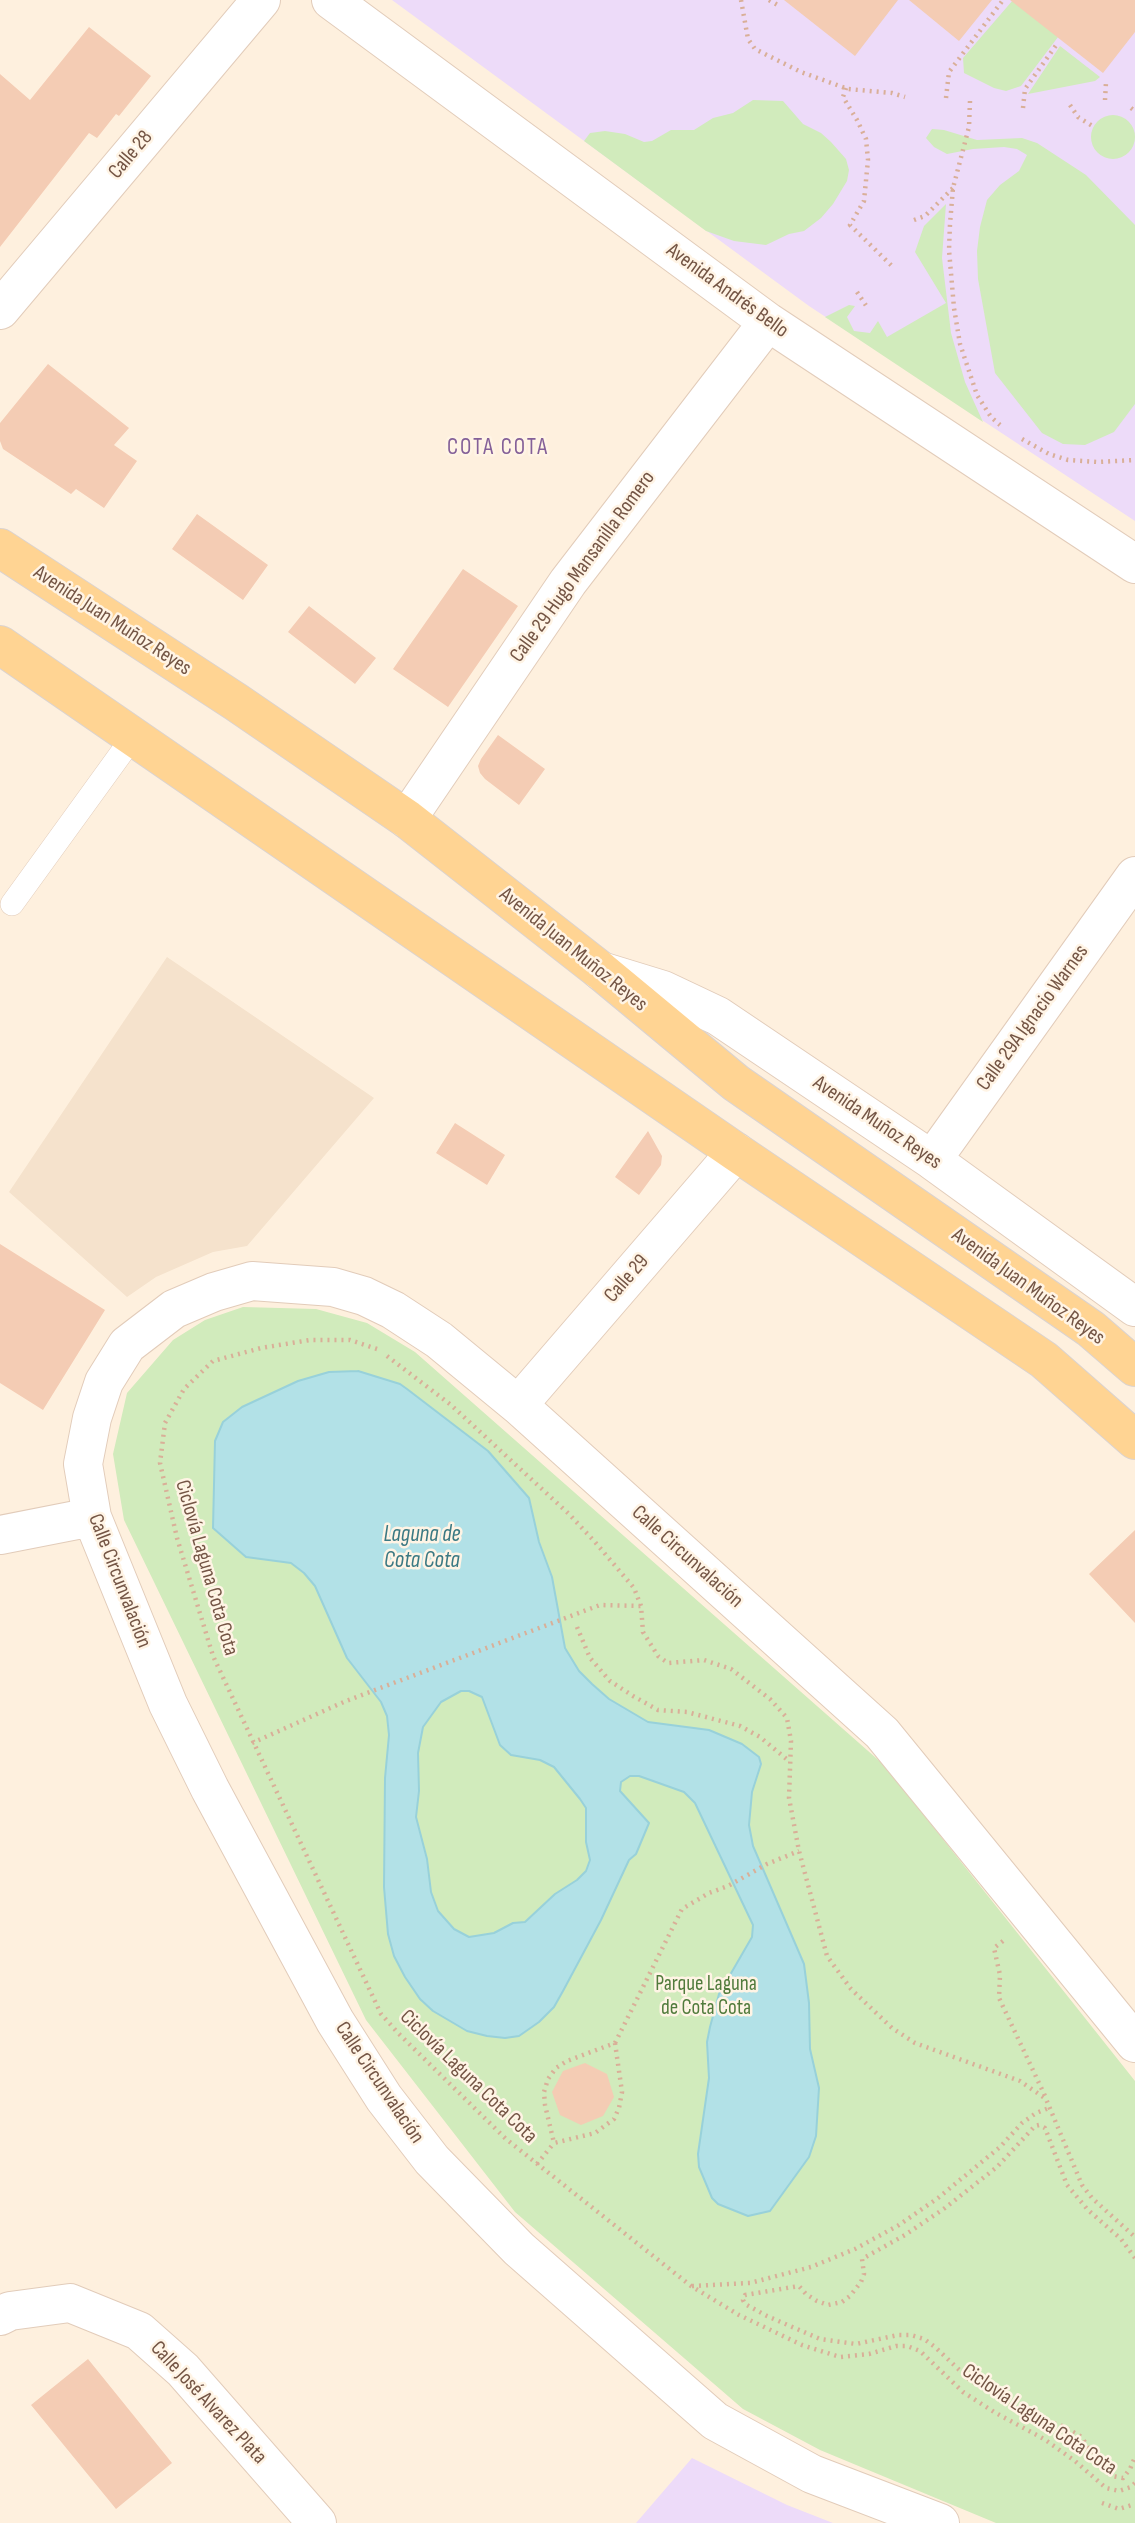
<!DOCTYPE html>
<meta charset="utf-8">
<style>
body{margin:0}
canvas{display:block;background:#fef0de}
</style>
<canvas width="1135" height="2523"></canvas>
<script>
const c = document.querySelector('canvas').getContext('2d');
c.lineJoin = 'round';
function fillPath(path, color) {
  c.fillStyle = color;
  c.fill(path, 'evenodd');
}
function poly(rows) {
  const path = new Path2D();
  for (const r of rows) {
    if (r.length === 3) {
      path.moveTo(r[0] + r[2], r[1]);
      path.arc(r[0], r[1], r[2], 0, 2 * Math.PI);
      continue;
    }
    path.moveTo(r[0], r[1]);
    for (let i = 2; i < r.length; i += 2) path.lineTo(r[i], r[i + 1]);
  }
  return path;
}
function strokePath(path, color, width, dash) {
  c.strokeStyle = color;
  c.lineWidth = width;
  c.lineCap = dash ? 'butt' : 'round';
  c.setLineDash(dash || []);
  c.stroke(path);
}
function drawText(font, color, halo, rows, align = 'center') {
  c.font = font + ' "Sofia Sans Condensed",sans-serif';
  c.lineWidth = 5;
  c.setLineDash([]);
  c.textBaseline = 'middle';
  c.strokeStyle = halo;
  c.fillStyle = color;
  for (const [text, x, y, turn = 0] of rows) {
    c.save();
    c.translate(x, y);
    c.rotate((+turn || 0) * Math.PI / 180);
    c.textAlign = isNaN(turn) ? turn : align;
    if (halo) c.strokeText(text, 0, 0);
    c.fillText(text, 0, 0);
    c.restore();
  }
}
const residential = poly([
 [167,957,374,1098,247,1246,213,1252,156,1277,127,1297,9,1192]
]);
const education = poly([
 [392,0,1135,0,1135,521,809,306],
 [692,2458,787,2505,833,2523,636,2523]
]);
const green = poly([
 [1013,0,1086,0,1021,86,1006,91,994,88,964,73,963,58],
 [1060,46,1100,77,1095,81,1028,94],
 [753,100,783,101,803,124,821,133,831,142,846,159,849,170,847,181,833,204,821,218,804,231,789,234,766,245,734,241,706,231,584,141,590,133,605,131,625,134,644,142,652,141,671,130,694,130,713,118,733,113],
 [1113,137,22],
 [932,129,944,130,977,140,1022,138,1037,143,1086,175,1135,225,1135,404,1114,432,1085,445,1063,444,1042,433,995,373,978,279,977,251,980,227,987,200,1000,185,1019,171,1027,155,1017,149,1004,147,973,149,947,154,934,147,926,138],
 [946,204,942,258,951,333,965,382,983,422,825,317,849,305,855,306,847,317,854,331,870,333,878,321,887,337,946,303,915,252,924,226],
 [243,1307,316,1309,367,1323,415,1352,884,1765,1135,2081,1135,2523,996,2523,820,2450,743,2409,515,2212,366,2020,124,1520,113,1454,127,1393,173,1340,205,1320]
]);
const water = poly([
 [358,1371,400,1384,407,1389,488,1451,529,1498,539,1542,552,1577,565,1648,579,1671,592,1684,609,1699,648,1722,709,1730,742,1744,759,1757,761,1764,752,1792,749,1825,753,1846,804,1964,809,2003,810,2049,819,2088,816,2136,809,2157,770,2211,748,2216,718,2204,712,2198,699,2167,698,2154,709,2078,707,2042,710,2027,719,1994,752,1937,753,1925,695,1803,684,1792,639,1776,630,1776,621,1782,620,1791,649,1823,636,1854,629,1860,601,1920,563,1991,554,2007,539,2022,519,2036,505,2038,487,2036,467,2031,433,2011,420,1999,405,1977,394,1956,388,1934,384,1887,385,1778,389,1735,387,1716,381,1702,347,1658,315,1586,304,1573,291,1563,246,1557,213,1528,215,1441,223,1422,242,1407,298,1381,329,1372,358,1371],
 [461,1691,469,1691,482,1697,500,1745,511,1755,540,1760,554,1767,580,1799,586,1808,586,1842,590,1860,586,1871,577,1880,555,1894,525,1922,513,1923,494,1933,469,1937,454,1929,438,1911,431,1892,427,1859,416,1817,419,1791,418,1753,423,1727,441,1702,461,1691]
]);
const building = poly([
 [784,0,898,0,855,56],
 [909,0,992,0,959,41],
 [1010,0,1135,0,1135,32,1103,73],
 [89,27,151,76,119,116,116,114,97,138,89,133,0,247,0,74,30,100],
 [48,364,129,428,114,445,137,461,104,508,76,489,71,494,3,449,0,441,0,423],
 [197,514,268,565,243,600,172,549],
 [463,569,518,606,448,707,393,669],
 [309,606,376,658,355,684,288,632],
 [498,735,545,769,519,805,485,779,480,773,478,766,481,759],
 [455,1123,505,1155,487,1185,436,1153],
 [648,1131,662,1156,661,1165,639,1195,615,1177],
 [0,1244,105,1310,43,1410,0,1383],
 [1135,1530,1135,1623,1089,1574],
 [585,2063,607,2074,614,2097,603,2116,581,2125,560,2115,552,2092,563,2071],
 [88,2359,172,2463,116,2509,31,2405]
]);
const path = poly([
 [741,0,748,39,755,49,801,72,848,89,892,93,905,97],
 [769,0,781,7],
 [846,88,843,97,857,120,866,139,868,160,864,201,850,225,894,268],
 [946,98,949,72,1003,0],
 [1105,100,1106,82],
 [970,101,969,127,953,188,950,224,949,250,954,308,960,344,977,395,991,417,1000,425],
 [1070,105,1078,117,1094,127],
 [1023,108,1025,89,1057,44],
 [1131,108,1135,111],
 [914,220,925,216,953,188],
 [857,292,867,307],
 [1022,439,1049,454,1068,460,1098,462,1135,460],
 [377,1349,350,1340,310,1340,261,1348,213,1361,184,1389,165,1423,160,1463,177,1538,213,1656,381,2014,398,2033,506,2139,691,2286,739,2315,802,2345,840,2357,869,2354,896,2346,907,2346,920,2351,963,2392,994,2412,1044,2439,1075,2461,1106,2488,1119,2491,1131,2487,1135,2483],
 [387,1356,451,1405,569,1514,595,1542,634,1588,641,1606,643,1632,658,1656,668,1663,704,1660,731,1669,770,1699,787,1718,791,1741,789,1798,799,1851,827,1956,851,1989,892,2028,915,2043,1020,2081,1046,2099,1082,2185,1092,2198,1135,2237],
 [577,1627,590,1658,610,1681,633,1696,658,1710,687,1712,740,1726,760,1737,790,1762],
 [252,1743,346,1701,600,1605,641,1606],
 [1003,1941,994,1948,1000,1975,999,1998,1046,2098],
 [615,2043,622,2092,619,2108,614,2119,595,2133,554,2143,545,2105,544,2092,548,2079,556,2068,567,2061,615,2043],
 [615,2043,682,1909,709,1893,728,1886,767,1864,799,1851],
 [537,2164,554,2143],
 [1135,2258,1121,2239,1088,2210,1067,2185,1045,2128,1039,2125,1035,2126,997,2167,945,2208,905,2235,862,2259,864,2274,861,2282,850,2296,842,2302,828,2305,817,2301,806,2294,799,2286,745,2295,743,2300,745,2304,767,2316,820,2339,856,2344,898,2335,911,2335,924,2339,935,2347,970,2380,1006,2403,1028,2415,1062,2426,1082,2437,1097,2464,1112,2476,1123,2478,1130,2469,1135,2457],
 [692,2286,750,2283,811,2267,855,2249,899,2225,938,2198,1000,2147,1022,2123,1036,2113,1049,2108],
 [1102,2503,1119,2509,1135,2504]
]);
const lane = poly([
 [12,904,133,737]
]);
const street = poly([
 [331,0,768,322,1135,564],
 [0,310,261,0],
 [407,819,568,582,768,322],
 [601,971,663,990,718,1016,932,1160,1135,1307],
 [932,1160,1135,876],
 [518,1405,736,1152],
 [0,1535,92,1517],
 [0,2316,10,2311,70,2303,139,2331,183,2370,317,2523],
 [940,2523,812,2474,715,2421,519,2249,432,2160,384,2098,335,2021,210,1789,168,1704,92,1517,83,1464,92,1418,104,1382,127,1345,174,1309,214,1292,252,1281,333,1287,364,1296,393,1310,439,1340,518,1405,882,1733,1135,2043]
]);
const primary = poly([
 [0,548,236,702,407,819,601,971,736,1083,1091,1329,1135,1367],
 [0,645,736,1152,1044,1360,1135,1440]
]);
const streetNames = [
 ["Calle 28",131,155,-50],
 ["Avenida Andrés Bello",727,291,36],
 ["Calle 29 Hugo Mansanilla Romero",583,567,-54],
 ["Avenida Juan Muñoz Reyes",112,621,33],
 ["Avenida Juan Muñoz Reyes",573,950,39],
 ["Calle 29A Ignacio Warnes",1033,1018,-54],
 ["Avenida Muñoz Reyes",877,1123,34],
 ["Calle 29",627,1279,-49],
 ["Avenida Juan Muñoz Reyes",1028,1287,36],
 ["Calle Circunvalación",687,1557,42],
 ["Ciclovía Laguna Cota Cota",206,1568,74],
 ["Calle Circunvalación",119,1581,69],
 ["Ciclovía Laguna Cota Cota",468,2077,44],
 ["Calle Circunvalación",379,2083,56],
 ["Calle José Alvarez Plata",208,2403,47],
 ["Ciclovía Laguna Cota Cota",1039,2420,34]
];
const parkNames = [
 ["Parque Laguna",706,1985],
 ["de Cota Cota",706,2009]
];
const neighbourhoodNames = [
 ["COTA COTA",498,448]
];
const waterNames = [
 ["Laguna de",422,1535],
 ["Cota Cota",422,1561]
];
fillPath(residential, '#f5e2cc');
fillPath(education, '#eddbf9');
fillPath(green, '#d1ebbc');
fillPath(water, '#b2e1e7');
strokePath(water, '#98d1da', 2);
fillPath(building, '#f4ccb4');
strokePath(lane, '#e2ccba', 24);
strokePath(street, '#e2ccba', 40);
strokePath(primary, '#dbd3cf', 40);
strokePath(path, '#d9af98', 4.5, [2, 5]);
strokePath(lane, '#fff', 23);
strokePath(street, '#fff', 38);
strokePath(primary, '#ffd493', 38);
drawText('21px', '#745545', '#fff4e5', streetNames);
drawText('21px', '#517b3c', '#fff4e5', parkNames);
c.letterSpacing = '2px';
drawText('23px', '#846098', '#fff4e5', neighbourhoodNames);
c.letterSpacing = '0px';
drawText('italic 23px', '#3b7983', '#fff4e5', waterNames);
</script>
